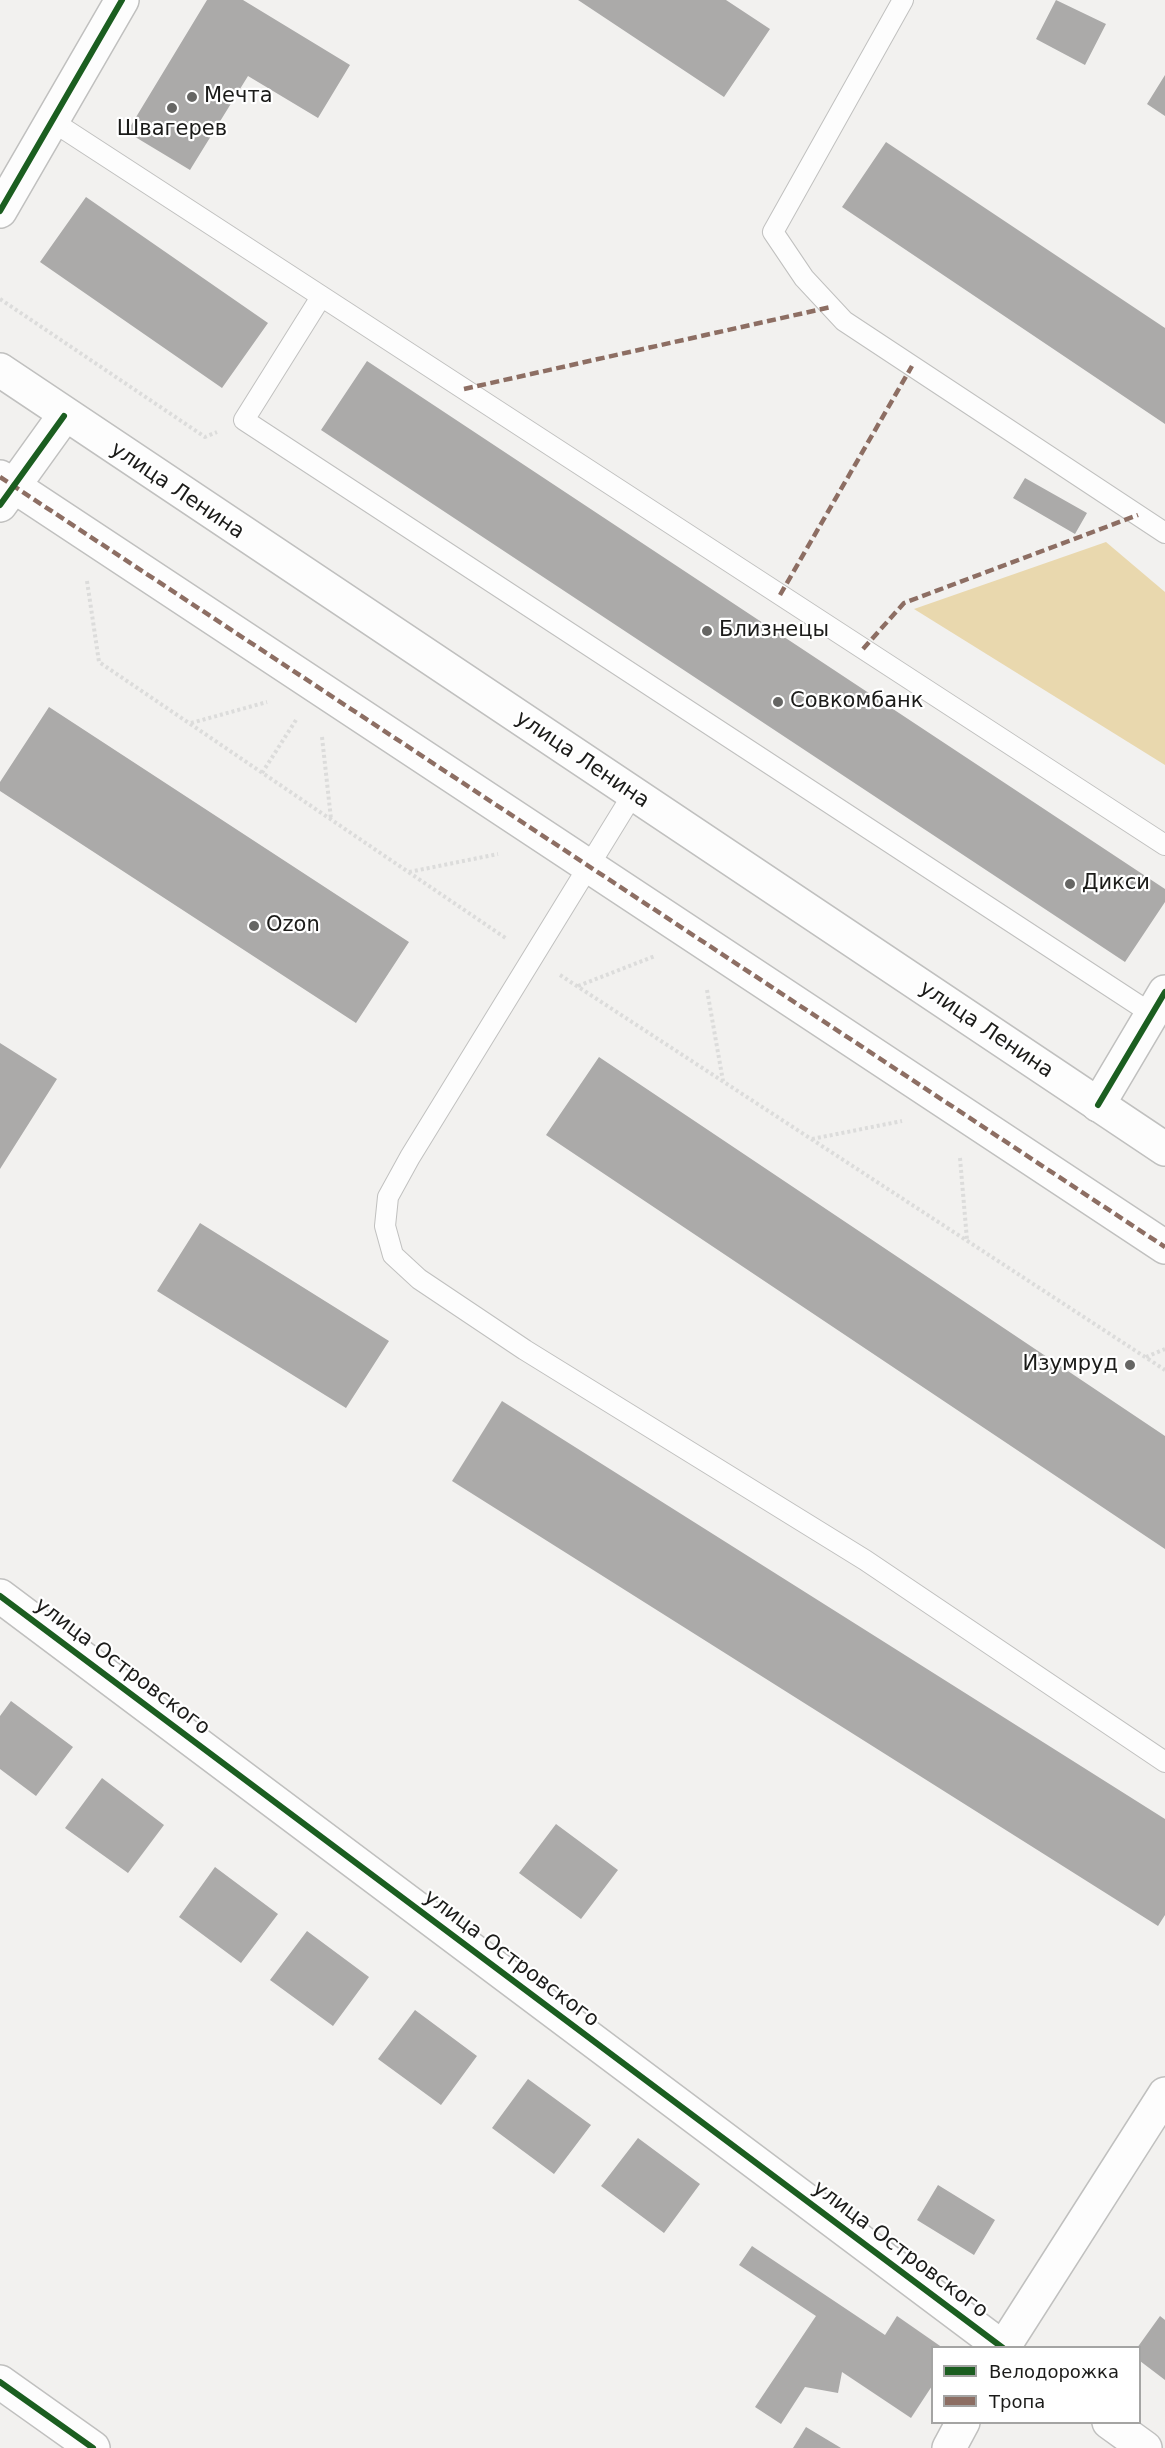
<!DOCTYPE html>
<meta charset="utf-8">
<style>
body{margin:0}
#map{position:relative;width:1165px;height:2448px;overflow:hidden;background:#f2f1ef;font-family:"DejaVu Sans",sans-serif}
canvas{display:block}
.legend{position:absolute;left:931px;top:2346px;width:210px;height:78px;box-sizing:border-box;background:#fff;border:2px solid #a4a4a3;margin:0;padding:8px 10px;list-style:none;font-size:18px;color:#1b1b19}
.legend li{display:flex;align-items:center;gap:12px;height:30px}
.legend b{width:30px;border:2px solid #a4a4a3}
</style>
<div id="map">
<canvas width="1165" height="2448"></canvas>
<ul class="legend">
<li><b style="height:8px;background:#1b5e20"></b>Велодорожка</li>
<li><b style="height:8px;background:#8d6e63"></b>Тропа</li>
</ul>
</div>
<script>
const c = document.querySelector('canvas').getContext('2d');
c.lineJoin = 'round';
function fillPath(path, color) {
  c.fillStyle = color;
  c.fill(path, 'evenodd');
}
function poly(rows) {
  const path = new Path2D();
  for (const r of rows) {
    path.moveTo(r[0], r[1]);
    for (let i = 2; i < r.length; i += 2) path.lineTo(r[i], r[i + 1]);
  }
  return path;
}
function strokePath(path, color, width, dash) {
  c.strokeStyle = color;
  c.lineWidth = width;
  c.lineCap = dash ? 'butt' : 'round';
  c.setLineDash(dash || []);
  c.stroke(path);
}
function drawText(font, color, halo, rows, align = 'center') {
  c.font = font + ' "DejaVu Sans",sans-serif';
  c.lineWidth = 4.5;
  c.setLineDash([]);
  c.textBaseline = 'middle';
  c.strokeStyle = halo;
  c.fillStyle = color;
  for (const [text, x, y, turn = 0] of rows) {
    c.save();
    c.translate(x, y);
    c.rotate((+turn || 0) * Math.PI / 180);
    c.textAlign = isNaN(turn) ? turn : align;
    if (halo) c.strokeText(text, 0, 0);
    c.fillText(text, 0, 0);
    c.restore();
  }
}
const green = poly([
 [1106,542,1165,592,1165,765,914,609]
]);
const building = poly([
 [207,0,243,0,350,65,318,118,248,76,190,170,127,132],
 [578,0,726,0,770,29,724,97],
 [1056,0,1106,24,1085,65,1036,39],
 [1165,75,1165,116,1147,104],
 [886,142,1165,328,1165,424,842,207],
 [86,197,268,323,222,388,40,262],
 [367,361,1165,889,1165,902,1125,962,321,430],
 [1025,478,1087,513,1075,534,1013,498],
 [49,707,409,942,356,1023,0,791,0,782],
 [0,1043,57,1079,0,1169],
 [599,1057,1165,1436,1165,1549,546,1135],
 [200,1223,389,1341,346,1408,157,1291],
 [502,1401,1165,1819,1165,1915,1158,1926,452,1481],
 [11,1701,73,1747,36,1796,0,1769,0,1716],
 [102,1778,164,1825,128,1873,65,1828],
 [556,1824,618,1870,581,1919,519,1873],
 [215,1867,278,1914,241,1963,179,1917],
 [307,1931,369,1977,333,2026,270,1980],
 [415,2010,477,2056,441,2105,378,2059],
 [528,2079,591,2125,554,2174,492,2128],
 [638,2138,700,2184,664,2233,601,2186],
 [938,2185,995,2220,974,2255,917,2220],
 [752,2246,885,2335,897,2316,943,2348,932,2348,932,2386,911,2418,842,2372,838,2393,805,2387,781,2424,755,2407,816,2316,739,2265],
 [1160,2316,1165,2320,1165,2380,1140,2361,1140,2348,1137,2348],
 [806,2427,841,2448,793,2448]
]);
const path = poly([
 [0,299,205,437,217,432],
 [87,581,99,662,507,939],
 [191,723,267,702],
 [322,737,331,819],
 [262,773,296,720],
 [409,872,498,854],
 [560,975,1165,1370],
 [578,986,655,956],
 [707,990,723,1081],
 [812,1139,902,1121],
 [960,1158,967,1240],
 [1146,1357,1165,1349]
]);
const lane = poly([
 [903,0,773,232,804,278,844,321,1165,533],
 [52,121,1165,845],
 [321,297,244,420,1152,1014],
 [633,794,410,1157,388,1197,385,1226,393,1255,419,1279,525,1350,865,1560,1165,1762]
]);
const street = poly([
 [0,211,122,0],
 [0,477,1165,1247],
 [0,505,64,416],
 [1098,1105,1165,992],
 [0,1596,1003,2348],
 [0,2382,93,2448],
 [1109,2422,1145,2448]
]);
const secondary = poly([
 [0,370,1165,1149],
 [1003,2348,1165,2094],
 [949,2448,963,2422]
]);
const quiet = poly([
 [464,389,831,307],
 [0,477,1165,1247],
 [780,595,912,366],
 [863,649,904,603,1138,515]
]);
const cycleway = poly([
 [0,211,122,0],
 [0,505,64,416],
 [1098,1105,1165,992],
 [0,1596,1003,2348],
 [0,2382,93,2448]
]);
const markers = [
 [192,97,6,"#666664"],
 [172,108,6,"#666664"],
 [707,631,6,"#666664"],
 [778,702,6,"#666664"],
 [1070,884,6,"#666664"],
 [254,926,6,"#666664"],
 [1130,1365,6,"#666664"]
];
const poiNames = [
 ["Мечта",204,97],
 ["Швагерев",172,130,"center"],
 ["Близнецы",719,631],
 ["Совкомбанк",790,702],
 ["Дикси",1082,884],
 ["Ozon",266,926],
 ["Изумруд",1118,1365,"right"]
];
const streetNames = [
 ["улица Ленина",177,491,34],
 ["улица Ленина",582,760,34],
 ["улица Ленина",986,1030,34],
 ["улица Островского",122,1667,37],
 ["улица Островского",511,1959,37],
 ["улица Островского",900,2250,37]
];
fillPath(green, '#e9d8ae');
fillPath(building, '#abaaa9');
strokePath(lane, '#c0c0bf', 22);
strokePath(street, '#c0c0bf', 36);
strokePath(secondary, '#c0c0bf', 36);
strokePath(path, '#dcdcdb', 4, [3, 3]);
strokePath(lane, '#fdfdfd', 20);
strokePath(street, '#fdfdfd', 33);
strokePath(secondary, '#fdfdfd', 33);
strokePath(quiet, '#8d6e63', 4.5, [9, 4.5]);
strokePath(cycleway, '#1b5e20', 6);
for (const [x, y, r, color] of markers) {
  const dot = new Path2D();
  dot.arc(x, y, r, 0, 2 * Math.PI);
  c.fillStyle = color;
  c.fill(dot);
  strokePath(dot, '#fff', 2);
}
drawText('21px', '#1b1b19', '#fff', poiNames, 'left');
drawText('21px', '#1b1b19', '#fff', streetNames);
</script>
